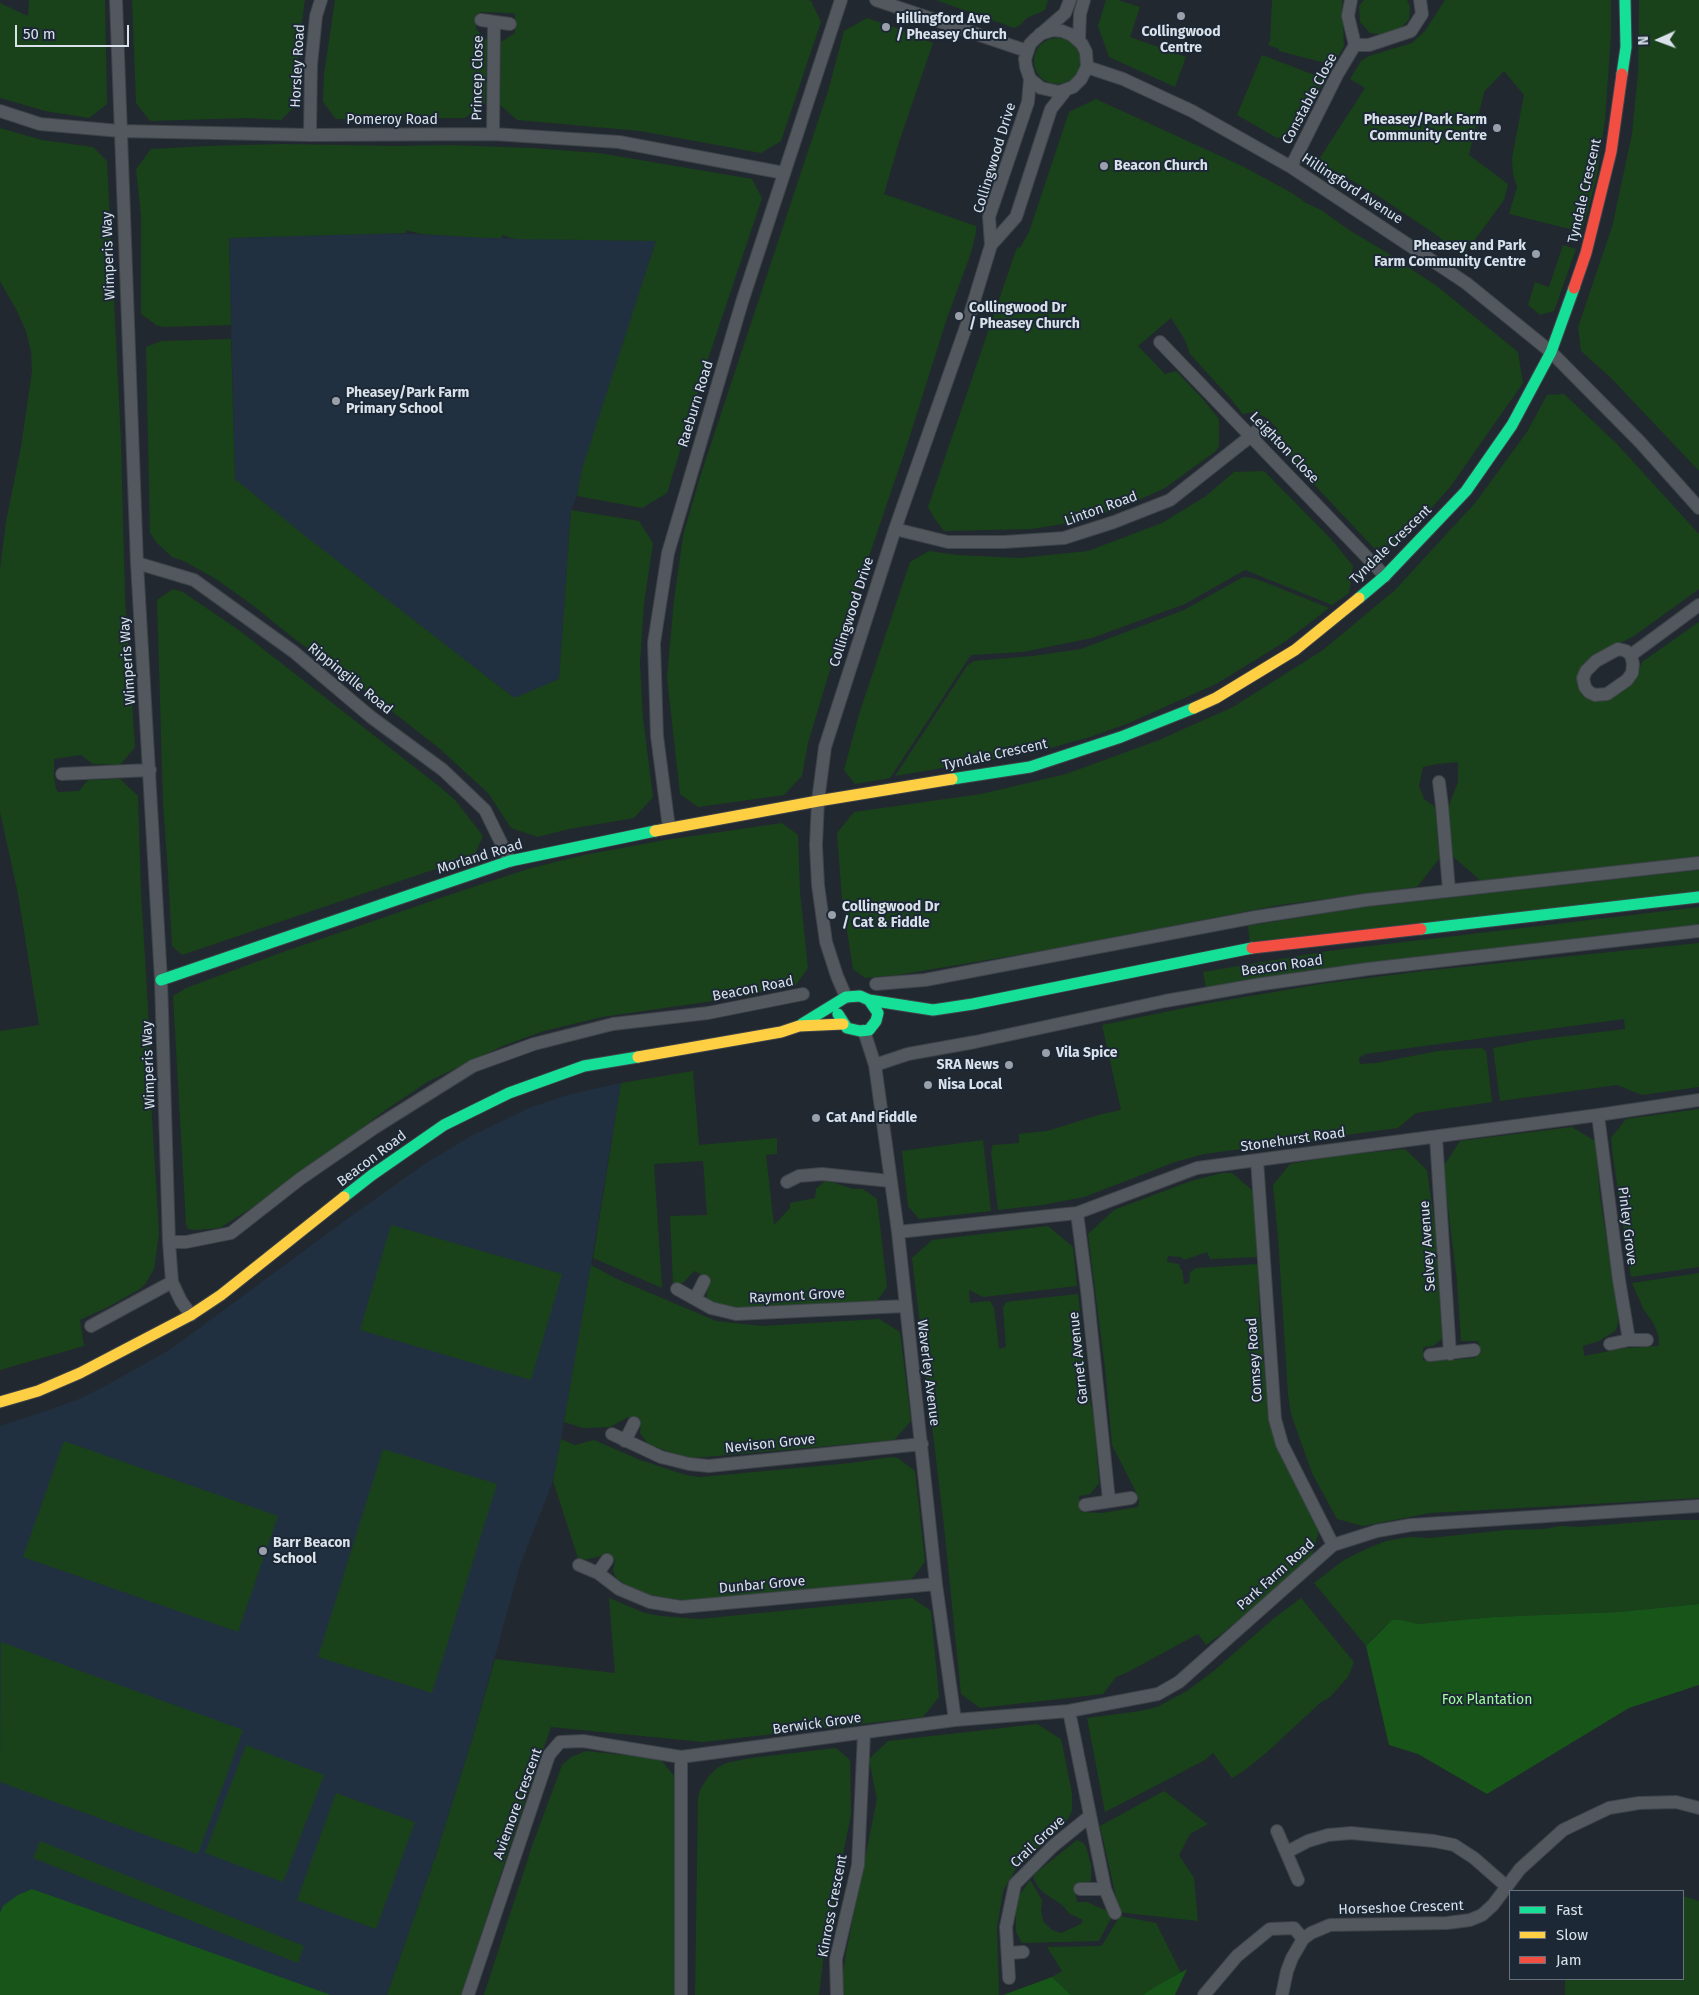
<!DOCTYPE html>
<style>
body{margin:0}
#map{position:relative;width:1699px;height:1995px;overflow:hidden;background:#22282f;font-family:"Fira Sans",sans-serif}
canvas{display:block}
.legend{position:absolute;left:1509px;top:1890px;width:175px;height:90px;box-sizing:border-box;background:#1c2835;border:1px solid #68727d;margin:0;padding:6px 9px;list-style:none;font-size:15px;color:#d9e1ea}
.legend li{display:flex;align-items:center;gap:10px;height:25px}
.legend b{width:25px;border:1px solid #68727d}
.north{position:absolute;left:1634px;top:15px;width:50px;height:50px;-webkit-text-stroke:4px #1c2835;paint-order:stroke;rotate:268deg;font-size:14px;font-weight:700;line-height:20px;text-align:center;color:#d9e1ea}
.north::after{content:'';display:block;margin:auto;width:18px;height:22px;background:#d9e1ea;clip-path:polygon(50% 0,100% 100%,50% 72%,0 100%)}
.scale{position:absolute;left:15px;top:25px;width:114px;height:22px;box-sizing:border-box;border:2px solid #d9e1ea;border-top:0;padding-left:6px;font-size:15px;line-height:18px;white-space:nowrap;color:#d9e1ea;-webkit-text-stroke:4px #1c2835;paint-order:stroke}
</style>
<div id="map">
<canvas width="1699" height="1995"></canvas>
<ul class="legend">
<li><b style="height:6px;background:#16e098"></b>Fast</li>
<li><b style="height:6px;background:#ffcf43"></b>Slow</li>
<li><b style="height:6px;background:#f24e42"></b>Jam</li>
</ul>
<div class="north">N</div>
<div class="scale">50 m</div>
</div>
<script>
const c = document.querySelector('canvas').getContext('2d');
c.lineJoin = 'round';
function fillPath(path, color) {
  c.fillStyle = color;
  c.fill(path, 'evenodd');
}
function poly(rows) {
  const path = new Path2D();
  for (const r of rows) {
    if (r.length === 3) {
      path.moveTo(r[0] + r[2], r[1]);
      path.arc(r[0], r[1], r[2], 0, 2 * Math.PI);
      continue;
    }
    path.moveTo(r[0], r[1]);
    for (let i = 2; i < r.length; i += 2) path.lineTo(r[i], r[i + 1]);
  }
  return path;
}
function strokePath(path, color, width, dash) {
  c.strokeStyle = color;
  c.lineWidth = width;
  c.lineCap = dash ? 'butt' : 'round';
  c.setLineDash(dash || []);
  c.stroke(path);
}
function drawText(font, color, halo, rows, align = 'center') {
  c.font = font + ' "Fira Sans",sans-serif';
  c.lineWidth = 4;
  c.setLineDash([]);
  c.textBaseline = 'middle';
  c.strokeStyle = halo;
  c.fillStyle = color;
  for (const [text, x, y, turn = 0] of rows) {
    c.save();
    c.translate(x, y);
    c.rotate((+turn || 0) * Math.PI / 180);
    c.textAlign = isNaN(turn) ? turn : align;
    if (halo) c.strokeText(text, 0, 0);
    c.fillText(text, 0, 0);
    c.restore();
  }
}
const built = poly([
 [391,233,494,238,656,241,587,456,577,496,571,510,559,679,517,697,513,697,298,531,235,479,229,238],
 [621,1083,576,1356,553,1481,520,1565,472,1740,435,1858,387,1995,0,1995,0,1426,52,1409,79,1399,109,1384,171,1349,354,1214,423,1165,469,1137,529,1108,571,1094]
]);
const green = poly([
 [29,0,105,0,107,104,89,118,45,111,0,98,0,3,28,16],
 [132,0,305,0,298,49,296,105,281,120,248,118,150,121,136,103],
 [335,0,807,0,811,1,821,22,781,141,761,153,640,131,517,120,500,105,501,42,515,33,515,14,508,13,480,12,476,16,476,29,487,40,485,103,465,118,336,119,323,102,324,74],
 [936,0,1048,0,1045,10,1027,18,1020,25,1014,28],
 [1106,0,1118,0,1140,7,1130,37,1186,57,1175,87,1109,57,1098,26],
 [1272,0,1342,0,1344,46,1333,65,1279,51,1279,49,1268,45,1270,41],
 [1364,0,1407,0,1410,7,1409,19,1400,29,1381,34,1370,33,1360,22,1359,6],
 [1445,0,1611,0,1611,35,1605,120,1597,176,1582,232,1509,214,1517,187,1513,174,1512,158,1524,95,1504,71,1484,92,1469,155,1508,184,1504,200,1463,256,1435,234,1380,197,1318,161,1365,88,1350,79,1361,61,1369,56,1412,43,1425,31],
 [1639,0,1699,0,1699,471,1612,379,1581,351,1578,327,1612,227,1632,134,1638,74],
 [867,18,902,30,933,43,899,142,884,194,976,226,976,232,971,253,947,318,907,445,829,673,808,743,802,776,784,795,698,807,680,794,667,678,674,600,683,536,700,477,829,88,844,31],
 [1057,61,23],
 [1262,55,1325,79,1296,135,1277,138,1237,115],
 [1096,99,1242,166,1292,193,1306,203,1321,210,1349,230,1381,249,1438,287,1518,352,1523,383,1450,487,1397,547,1374,548,1308,478,1290,455,1279,446,1276,439,1277,428,1267,418,1253,412,1243,414,1230,398,1190,354,1185,340,1171,318,1138,346,1165,374,1176,371,1201,397,1219,419,1219,446,1216,451,1165,488,1121,508,1081,521,1032,529,944,531,935,519,928,507,1016,250,1018,247,1020,248,1029,232,1069,112],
 [0,128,42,140,93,147,107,161,121,442,125,598,135,747,120,765,93,764,81,755,54,759,54,776,56,789,58,792,79,791,88,780,120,779,138,796,141,891,149,1027,151,1101,159,1234,154,1269,146,1283,140,1289,108,1307,80,1320,84,1346,0,1370,0,1031,39,1025,18,894,0,812,0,569,6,522,21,447,32,371,31,351,26,331,17,311,0,281],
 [284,144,394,146,450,145,532,148,599,153,752,179,762,198,709,356,667,493,642,508,577,496,582,469,656,241,515,239,502,235,502,238,487,238,421,234,406,230,406,233,229,238,231,325,163,327,156,325,141,314,141,215,136,169,151,149,206,146],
 [1563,245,1576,249,1554,311,1540,315,1528,305,1535,282,1549,287],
 [231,339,235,479,304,535,513,697,517,697,559,679,571,510,639,521,653,543,644,603,640,663,643,719,653,797,634,818,569,829,538,837,511,828,488,793,439,748,362,688,296,640,251,604,216,579,184,561,172,557,157,543,150,533,146,347,162,341],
 [1564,394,1616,443,1699,534,1699,589,1634,636,1607,650,1586,666,1588,698,1595,701,1606,701,1635,678,1642,662,1699,622,1699,857,1481,881,1450,854,1448,808,1458,782,1458,762,1437,764,1423,767,1419,786,1424,799,1435,807,1439,859,1417,887,1279,905,1064,947,898,975,865,978,853,969,842,899,837,833,854,812,981,794,1066,774,1159,740,1233,707,1323,650,1395,590,1475,503,1527,432,1547,395],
 [1264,471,1331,539,1353,566,1349,593,1332,605,1245,570,1185,604,1092,638,1023,652,971,655,890,778,855,784,844,770,859,714,910,562,929,551,957,555,1020,558,1088,551,1162,523,1206,496,1234,472],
 [1243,577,1252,578,1267,583,1329,608,1286,641,1216,684,1129,723,1090,737,1036,752,895,776,967,666,974,661,1032,656,1081,649,1184,610],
 [173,589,183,592,240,631,440,787,455,800,483,836,474,856,182,955,172,946,168,873,163,802,157,600],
 [782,823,798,835,800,892,808,968,795,986,772,987,754,995,602,1017,544,1031,505,1045,429,1081,384,1111,289,1184,220,1228,195,1230,188,1229,186,1224,173,996,186,988,280,953,461,891,531,868,584,855,665,840],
 [1699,870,1699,891,1250,945,1248,926,1358,908],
 [1699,907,1699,927,1472,950,1310,970,1206,988,1203,972,1328,951],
 [1699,943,1699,1087,1642,1095,1617,1085,1500,1101,1493,1048,1535,1040,1625,1029,1624,1019,1365,1054,1359,1058,1360,1064,1376,1063,1438,1051,1481,1048,1486,1051,1492,1102,1416,1113,1398,1128,1204,1154,1175,1162,1084,1197,1042,1205,998,1210,991,1152,993,1145,1019,1143,1019,1134,1047,1131,1102,1114,1121,1110,1102,1025,1204,1004,1321,984,1423,971],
 [693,1071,699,1145,777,1138,777,1154,766,1155,774,1225,790,1208,790,1203,815,1198,816,1189,824,1182,828,1181,853,1189,863,1189,877,1199,887,1287,877,1301,736,1310,707,1301,706,1277,694,1271,683,1283,673,1284,670,1216,707,1215,703,1161,654,1164,662,1288,593,1258,621,1083],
 [1699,1109,1699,1267,1631,1277,1613,1157,1611,1138,1626,1119],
 [1572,1127,1595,1141,1600,1197,1618,1315,1618,1324,1615,1331,1599,1341,1583,1346,1584,1356,1625,1348,1659,1346,1658,1334,1654,1324,1644,1310,1632,1283,1699,1273,1699,1498,1430,1513,1363,1526,1337,1519,1312,1473,1291,1414,1288,1394,1278,1237,1273,1185,1290,1164,1335,1156,1405,1149,1427,1170,1435,1227,1442,1339,1433,1346,1423,1347,1423,1360,1436,1361,1475,1358,1480,1347,1478,1341,1461,1341,1457,1281,1443,1167,1460,1141],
 [983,1140,991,1211,919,1219,908,1206,902,1151],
 [1222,1173,1232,1173,1253,1191,1257,1257,1210,1259,1207,1252,1184,1260,1181,1257,1168,1256,1167,1262,1179,1264,1180,1269,1182,1269,1184,1284,1189,1283,1190,1272,1196,1268,1258,1264,1259,1309,1268,1409,1303,1497,1319,1530,1312,1557,1224,1632,1206,1645,1198,1634,1126,1673,1116,1677,1103,1694,980,1708,961,1694,944,1526,912,1258,932,1240,1048,1226,1073,1247,1077,1286,983,1297,969,1290,970,1303,990,1301,994,1308,999,1349,1006,1347,1003,1308,1006,1302,1078,1294,1088,1388,1094,1421,1099,1483,1090,1494,1079,1496,1081,1512,1102,1513,1138,1507,1139,1501,1135,1490,1112,1445,1106,1376,1088,1234,1114,1210,1191,1181],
 [391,1225,562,1274,531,1380,360,1330],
 [591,1265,617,1279,716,1321,762,1326,879,1319,900,1332,911,1421,894,1440,694,1458,675,1454,648,1444,640,1433,641,1421,628,1417,610,1427,583,1428,564,1422],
 [561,1439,575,1445,594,1440,640,1460,686,1475,700,1477,851,1463,891,1457,898,1458,915,1471,925,1562,910,1581,700,1600,683,1600,648,1595,631,1588,617,1579,613,1571,615,1560,610,1554,579,1561,553,1481],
 [64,1441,278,1516,238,1632,23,1557],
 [383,1449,497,1484,432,1693,318,1657],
 [1664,1520,1699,1520,1699,1604,1618,1612,1493,1617,1418,1624,1402,1620,1384,1627,1366,1646,1314,1583,1344,1560,1366,1549,1386,1541,1409,1537,1430,1538,1506,1530,1544,1529,1560,1526,1580,1527],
 [609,1598,645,1613,661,1616,699,1619,912,1598,931,1611,939,1697,923,1717,703,1742,551,1727,508,1852,461,1995,387,1995,435,1858,472,1740,495,1659,615,1673],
 [1301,1598,1354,1662,1348,1677,1330,1697,1320,1703,1266,1753,1245,1770,1232,1778,1213,1753,1205,1760,1105,1812,1087,1718,1140,1711,1157,1707,1187,1691,1215,1670,1273,1619],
 [1,1642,243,1730,198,1854,0,1782],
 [1037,1724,1061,1739,1072,1793,1072,1811,1065,1824,1017,1867,1003,1891,997,1927,999,1995,843,1995,842,1979,847,1948,877,1799,869,1759,888,1741],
 [246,1745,324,1775,283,1882,205,1853],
 [836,1748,850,1760,851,1815,826,1936,819,1995,695,1995,698,1798,700,1790,708,1777,717,1768,726,1763,751,1758],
 [586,1751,660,1759,676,1778,674,1995,484,1995,532,1846,562,1765,571,1757],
 [1164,1791,1208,1824,1190,1834,1179,1855,1194,1878,1198,1921,1117,1912,1115,1892,1100,1826],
 [336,1793,415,1822,376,1929,297,1900],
 [1077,1840,1083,1843,1086,1847,1091,1865,1091,1880,1082,1889,1075,1892,1077,1902,1087,1902,1100,1908,1107,1910,1111,1918,1099,1941,1022,1943,1016,1932,1016,1907,1019,1896,1030,1880,1042,1900,1041,1911,1043,1921,1052,1930,1061,1933,1081,1924,1083,1920,1070,1914,1061,1904,1044,1893,1038,1887,1033,1877,1037,1872],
 [40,1841,304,1946,298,1963,33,1858],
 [1683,1896,1699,1901,1699,1995,1565,1995,1565,1979,1683,1979],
 [1120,1916,1156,1923,1181,1973,1143,1995,1071,1995,1052,1977,1062,1971,1047,1947,1099,1946,1102,1945]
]);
const forest = poly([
 [1699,1604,1699,1685,1629,1708,1487,1794,1418,1754,1389,1745,1366,1646,1392,1620,1402,1620,1418,1624,1493,1617,1618,1612],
 [32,1889,331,1995,0,1995,0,1913,3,1906,18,1895],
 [1187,1969,1175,1995,1143,1995,1155,1987],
 [1052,1977,1071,1995,1003,1995]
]);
const street = poly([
 [116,0,137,563,161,980,169,1242,172,1282,181,1301,191,1315],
 [876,0,1027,51],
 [481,20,510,24],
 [1040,34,1053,30,1062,31,1072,35,1082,44,1086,52,1087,67,1081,79,1073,87,1059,92,1041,88,1030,79,1026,67,1025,59,1030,44,1035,39,1065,13,1070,0],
 [1079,41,1080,14,1084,0],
 [1355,45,1369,45,1411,31,1422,14,1420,0],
 [1087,67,1123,79,1192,111,1291,167,1466,283,1551,352,1640,442,1699,508],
 [0,111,40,124,120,131,310,135,493,134,619,142,784,173],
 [493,134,494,22],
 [310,135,311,65,316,16,321,0],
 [1291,167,1337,75,1355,45,1348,16,1351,0],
 [991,245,1016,217,1051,109,1066,90],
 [1160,342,1385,576],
 [895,529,948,542,1004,542,1064,538,1114,522,1170,500,1251,436,1262,426],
 [137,563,194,580,294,652,371,717,443,770,485,810,510,861],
 [1618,649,1626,651,1631,655,1633,664,1632,673,1627,680,1607,694,1595,695,1589,692,1585,687,1583,678,1586,671,1596,661,1618,649],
 [1631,655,1699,605],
 [62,774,150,770],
 [1439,782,1442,806,1449,890],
 [669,828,657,736,654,643,668,553,742,302,841,0],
 [876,984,925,980,1256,917,1366,900,1699,863],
 [846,997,837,976,826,942,818,885,816,845,818,801,825,747,895,529,967,324,991,245,989,217,1028,102,1030,79],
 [864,1031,875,1065,898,1232,936,1584,955,1720],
 [875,1065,908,1054,975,1042,1165,1001,1262,984,1368,969,1699,931],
 [1598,1115,1619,1280,1629,1340],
 [1436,1137,1450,1354],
 [1257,1160,1275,1419,1282,1444,1333,1545],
 [787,1182,799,1176,822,1174,890,1181],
 [1077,1213,1087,1290,1109,1500],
 [898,1232,1077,1213,1197,1168,1598,1115,1699,1100],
 [169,1242,186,1242,231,1233,300,1179,374,1128,473,1066,534,1044,613,1024,708,1013,803,994],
 [677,1289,711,1308,736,1314,905,1306],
 [695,1299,704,1281],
 [91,1326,172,1282],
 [1610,1344,1629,1340,1647,1340],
 [1430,1355,1474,1350],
 [612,1434,661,1457,689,1464,709,1466,922,1444],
 [625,1441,634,1423],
 [1085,1505,1131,1498],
 [579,1565,598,1573,619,1589,650,1602,681,1607,936,1584],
 [598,1573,607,1560],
 [1069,1711,1105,1889,1115,1913],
 [1277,1831,1298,1880],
 [1287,1852,1308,1841,1328,1835,1351,1833,1434,1841,1454,1845,1474,1858,1506,1886],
 [1080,1889,1105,1889],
 [1009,1953,1023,1952],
 [1009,1978,1006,1927,1015,1884,1053,1846,1090,1816],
 [468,1995,549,1755,560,1742,583,1741,681,1757,955,1720,1069,1711,1158,1694,1179,1682,1333,1545,1377,1531,1411,1525,1699,1506],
 [681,1995,681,1757],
 [837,1995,836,1959,858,1865,864,1733],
 [1204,1995,1237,1956,1270,1929,1294,1928,1303,1939],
 [1282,1995,1287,1971,1292,1958,1303,1939,1311,1933,1330,1925,1447,1923,1470,1920,1482,1915,1493,1905,1520,1869,1563,1830,1609,1808,1639,1803,1676,1802,1699,1808]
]);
const fast = poly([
 [1622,74,1626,47,1625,0],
 [1359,598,1385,576,1466,491,1512,425,1551,352,1574,288],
 [952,779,1030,767,1121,737,1194,708],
 [1421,929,1699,897],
 [161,980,510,861,655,831],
 [838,1014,847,1028,860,1031,869,1030,876,1021,878,1013,869,1000],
 [802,1024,846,997,860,996,869,1000,933,1010,973,1004,1252,948],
 [344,1197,372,1175,444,1125,509,1093,584,1066,638,1057]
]);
const slow = poly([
 [1194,708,1216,698,1295,650,1359,598],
 [655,831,818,801,952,779],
 [638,1057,781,1032,799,1026,843,1024],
 [0,1402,38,1391,80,1373,191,1315,221,1295,344,1197]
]);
const jam = poly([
 [1574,288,1586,253,1611,152,1622,74],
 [1252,948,1421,929]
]);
const markers = [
 [1181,16,5,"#99a0a9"],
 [886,27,5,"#99a0a9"],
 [1497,128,5,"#99a0a9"],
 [1104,166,5,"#99a0a9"],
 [1536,254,5,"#99a0a9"],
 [959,316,5,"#99a0a9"],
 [336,401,5,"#99a0a9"],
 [832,915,5,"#99a0a9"],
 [1046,1053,5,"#99a0a9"],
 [1009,1065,5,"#99a0a9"],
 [928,1085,5,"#99a0a9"],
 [816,1118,5,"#99a0a9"],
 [263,1551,5,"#99a0a9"]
];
const poiNames = [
 ["Hillingford Ave",896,19],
 ["/ Pheasey Church",896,35],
 ["Collingwood",1181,32,"center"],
 ["Centre",1181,48,"center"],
 ["Pheasey/Park Farm",1487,120,"right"],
 ["Community Centre",1487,136,"right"],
 ["Beacon Church",1114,166],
 ["Pheasey and Park",1526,246,"right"],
 ["Farm Community Centre",1526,262,"right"],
 ["Collingwood Dr",969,308],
 ["/ Pheasey Church",969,324],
 ["Pheasey/Park Farm",346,393],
 ["Primary School",346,409],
 ["Collingwood Dr",842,907],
 ["/ Cat & Fiddle",842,923],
 ["Vila Spice",1056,1053],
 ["SRA News",999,1065,"right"],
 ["Nisa Local",938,1085],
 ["Cat And Fiddle",826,1118],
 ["Barr Beacon",273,1543],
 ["School",273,1559]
];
const streetNames = [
 ["Horsley Road",298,66,-87],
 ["Princep Close",478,78,-89],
 ["Constable Close",1310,99,-62],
 ["Pomeroy Road",392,120],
 ["Collingwood Drive",995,158,-73],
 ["Hillingford Avenue",1352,189,33],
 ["Tyndale Crescent",1585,191,-77],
 ["Wimperis Way",109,256,-92],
 ["Raeburn Road",696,404,-73],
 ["Leighton Close",1284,448,46],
 ["Linton Road",1101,509,-20],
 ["Tyndale Crescent",1391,545,-44],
 ["Collingwood Drive",852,612,-72],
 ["Wimperis Way",128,661,-94],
 ["Rippingille Road",350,679,39],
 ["Tyndale Crescent",995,755,-12],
 ["Morland Road",480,857,-17],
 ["Beacon Road",1282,966,-8],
 ["Beacon Road",753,989,-11],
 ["Wimperis Way",149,1065,-92],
 ["Stonehurst Road",1293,1140,-8],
 ["Beacon Road",372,1159,-37],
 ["Pinley Grove",1627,1226,83],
 ["Selvey Avenue",1428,1246,-94],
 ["Raymont Grove",797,1296,-3],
 ["Garnet Avenue",1079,1358,-96],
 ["Comsey Road",1255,1360,-94],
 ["Waverley Avenue",928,1373,83],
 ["Nevison Grove",770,1444,-6],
 ["Park Farm Road",1276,1575,-42],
 ["Dunbar Grove",762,1585,-5],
 ["Berwick Grove",817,1724,-8],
 ["Aviemore Crescent",518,1804,-70],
 ["Crail Grove",1038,1842,-43],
 ["Kinross Crescent",833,1906,-79],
 ["Horseshoe Crescent",1401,1908,-2]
];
const parkNames = [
 ["Fox Plantation",1487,1700]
];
fillPath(built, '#213040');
fillPath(green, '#19421a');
fillPath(forest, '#175519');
strokePath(street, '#3d4349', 14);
strokePath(fast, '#3d4349', 13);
strokePath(slow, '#3d4349', 13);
strokePath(jam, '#3d4349', 13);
strokePath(street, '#52585d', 12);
strokePath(fast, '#16e098', 11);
strokePath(slow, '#ffcf43', 11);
strokePath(jam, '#f24e42', 11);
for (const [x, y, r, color] of markers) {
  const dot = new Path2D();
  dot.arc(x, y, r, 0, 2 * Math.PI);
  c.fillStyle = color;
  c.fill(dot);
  strokePath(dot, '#1c2835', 2);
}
drawText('bold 14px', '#d9e1ea', '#1c2835', poiNames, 'left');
drawText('14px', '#d9e1ea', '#1c2835', streetNames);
drawText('14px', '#a2fc9d', '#1c2835', parkNames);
</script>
